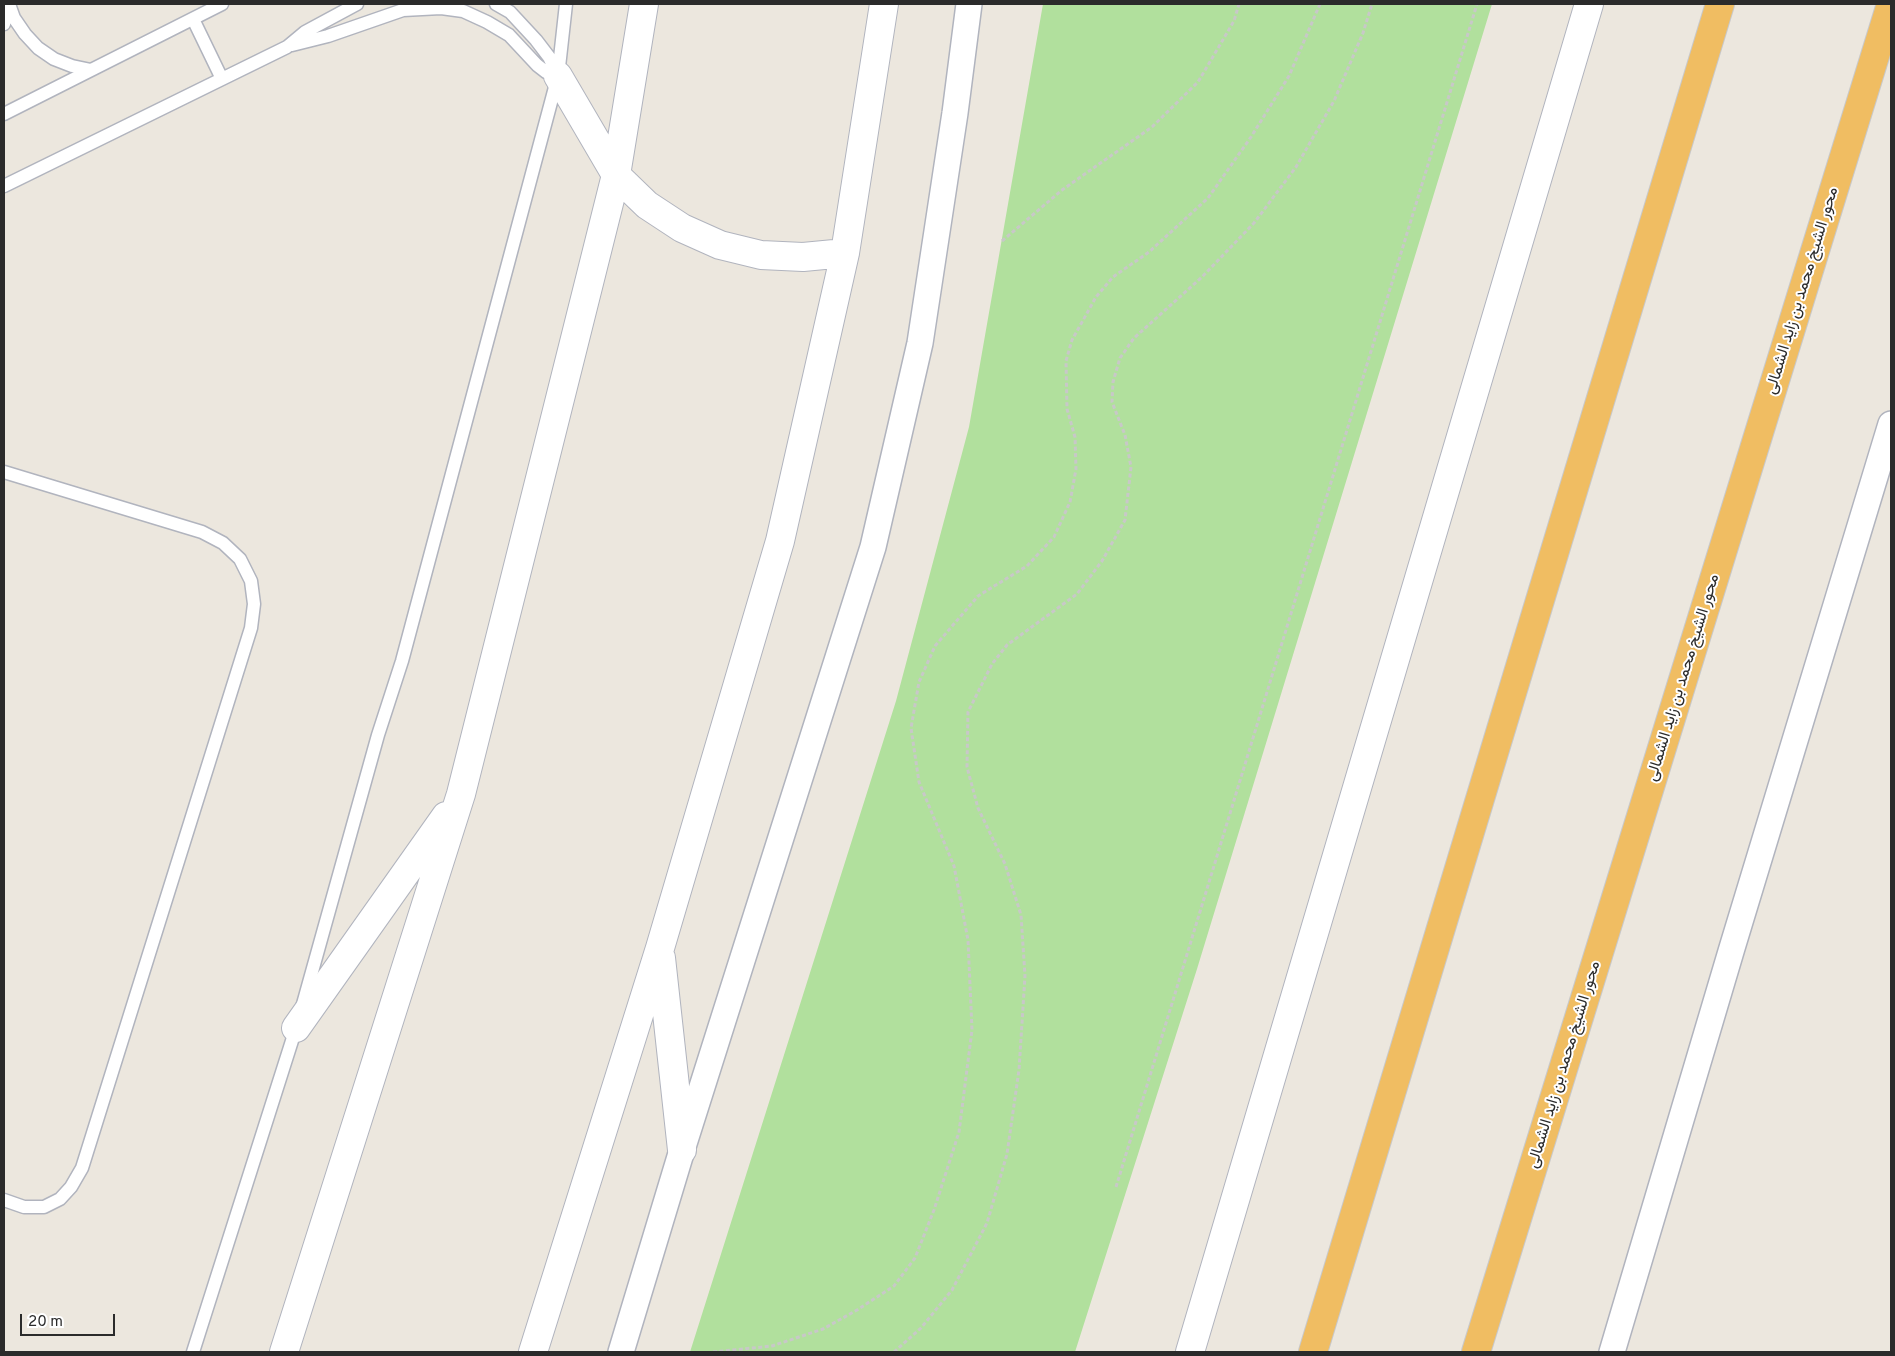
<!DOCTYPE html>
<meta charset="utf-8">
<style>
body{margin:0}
#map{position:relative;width:1895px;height:1356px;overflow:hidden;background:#ece7de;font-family:Overpass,sans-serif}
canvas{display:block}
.frame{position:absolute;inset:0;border:5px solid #2b2b2b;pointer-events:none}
.scale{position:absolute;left:20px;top:1314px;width:95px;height:22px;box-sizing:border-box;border:2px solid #2b2b2b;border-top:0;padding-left:6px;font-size:15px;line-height:18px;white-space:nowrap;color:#2b2b2b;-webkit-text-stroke:4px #fff;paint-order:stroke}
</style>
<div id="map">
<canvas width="1895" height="1356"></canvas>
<div class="frame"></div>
<div class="scale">20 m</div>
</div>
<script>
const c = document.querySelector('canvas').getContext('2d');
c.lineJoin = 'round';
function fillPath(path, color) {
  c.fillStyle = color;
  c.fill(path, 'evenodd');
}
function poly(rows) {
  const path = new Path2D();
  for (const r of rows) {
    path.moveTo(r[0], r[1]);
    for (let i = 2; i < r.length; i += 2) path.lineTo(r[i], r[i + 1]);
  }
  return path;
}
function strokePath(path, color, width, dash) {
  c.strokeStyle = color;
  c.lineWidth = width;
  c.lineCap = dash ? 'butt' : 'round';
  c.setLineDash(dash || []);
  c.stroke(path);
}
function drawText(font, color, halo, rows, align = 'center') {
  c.font = font + ' Overpass,Vazirmatn,sans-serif';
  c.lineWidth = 4;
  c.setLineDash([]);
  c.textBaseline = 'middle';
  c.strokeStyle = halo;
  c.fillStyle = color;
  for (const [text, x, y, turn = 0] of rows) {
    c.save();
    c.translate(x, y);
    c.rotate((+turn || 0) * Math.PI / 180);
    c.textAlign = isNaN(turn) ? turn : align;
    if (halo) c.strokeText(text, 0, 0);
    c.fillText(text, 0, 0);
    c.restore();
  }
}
const green = poly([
 [1043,4,1492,4,1197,969,1075,1352,690,1352,896,701,969,427]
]);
const path = poly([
 [1002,241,1062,190,1152,127,1198,82,1234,21,1239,4],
 [1116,1187,1477,4],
 [713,1352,772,1346,823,1329,857,1310,894,1286,915,1258,934,1210,959,1132,972,1030,968,940,954,866,919,782,911,728,919,682,935,646,978,596,1027,566,1054,537,1070,502,1076,469,1075,437,1067,409,1066,361,1072,340,1096,297,1113,277,1149,252,1208,198,1251,137,1289,76,1320,4],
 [894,1352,921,1328,952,1290,987,1223,1007,1154,1019,1070,1025,976,1021,915,1005,864,978,808,967,767,968,712,992,664,1007,645,1077,594,1102,561,1125,520,1131,467,1125,435,1112,402,1113,382,1120,358,1134,338,1202,277,1254,223,1296,167,1334,101,1363,33,1372,4]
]);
const service = poly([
 [9,4,14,18,25,34,38,48,54,59,72,66,91,70],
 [496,4,510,12,536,40,549,57,558,76],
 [193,19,222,79],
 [4,24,9,4],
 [292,45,328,36,403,10,441,8,463,11,487,22,509,35,537,65,546,72,558,76],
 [4,114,222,4],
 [4,186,287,47,305,32,357,4],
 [4,472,202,532,223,543,240,559,251,581,254,604,251,628,82,1168,71,1187,60,1199,44,1207,24,1207,4,1200],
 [303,1004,378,735,402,661,558,76,566,4],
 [193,1352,297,1025]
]);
const minor = poly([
 [621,1352,682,1150,873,547,920,343,955,113,969,4],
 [1612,1352,1732,948,1891,424]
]);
const tertiary = poly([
 [558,76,616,175,647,205,682,228,720,245,761,255,803,257,845,253],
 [661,958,682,1150],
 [296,1028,446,816],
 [284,1352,461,794,616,175,644,4],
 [533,1352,660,948,780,541,845,253,884,4],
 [1190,1352,1589,4]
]);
const trunk = poly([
 [1313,1352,1720,4],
 [1476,1352,1891,4]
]);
const streetNames = [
 ["محور الشيخ محمد بن زايد الشمالى",1803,291,-73],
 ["محور الشيخ محمد بن زايد الشمالى",1684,678,-73],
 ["محور الشيخ محمد بن زايد الشمالى",1565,1065,-73]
];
fillPath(green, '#b1e09d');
strokePath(service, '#b1b4be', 15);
strokePath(minor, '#b1b4be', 28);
strokePath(tertiary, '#b1b4be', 30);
strokePath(trunk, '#c8c8c8', 30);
strokePath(path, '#c8c8c8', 3, [4, 2.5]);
strokePath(service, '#fff', 12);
strokePath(minor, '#fff', 25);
strokePath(tertiary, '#fff', 28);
strokePath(trunk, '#f0bd62', 28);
drawText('16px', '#2b2b2b', '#fff', streetNames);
</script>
